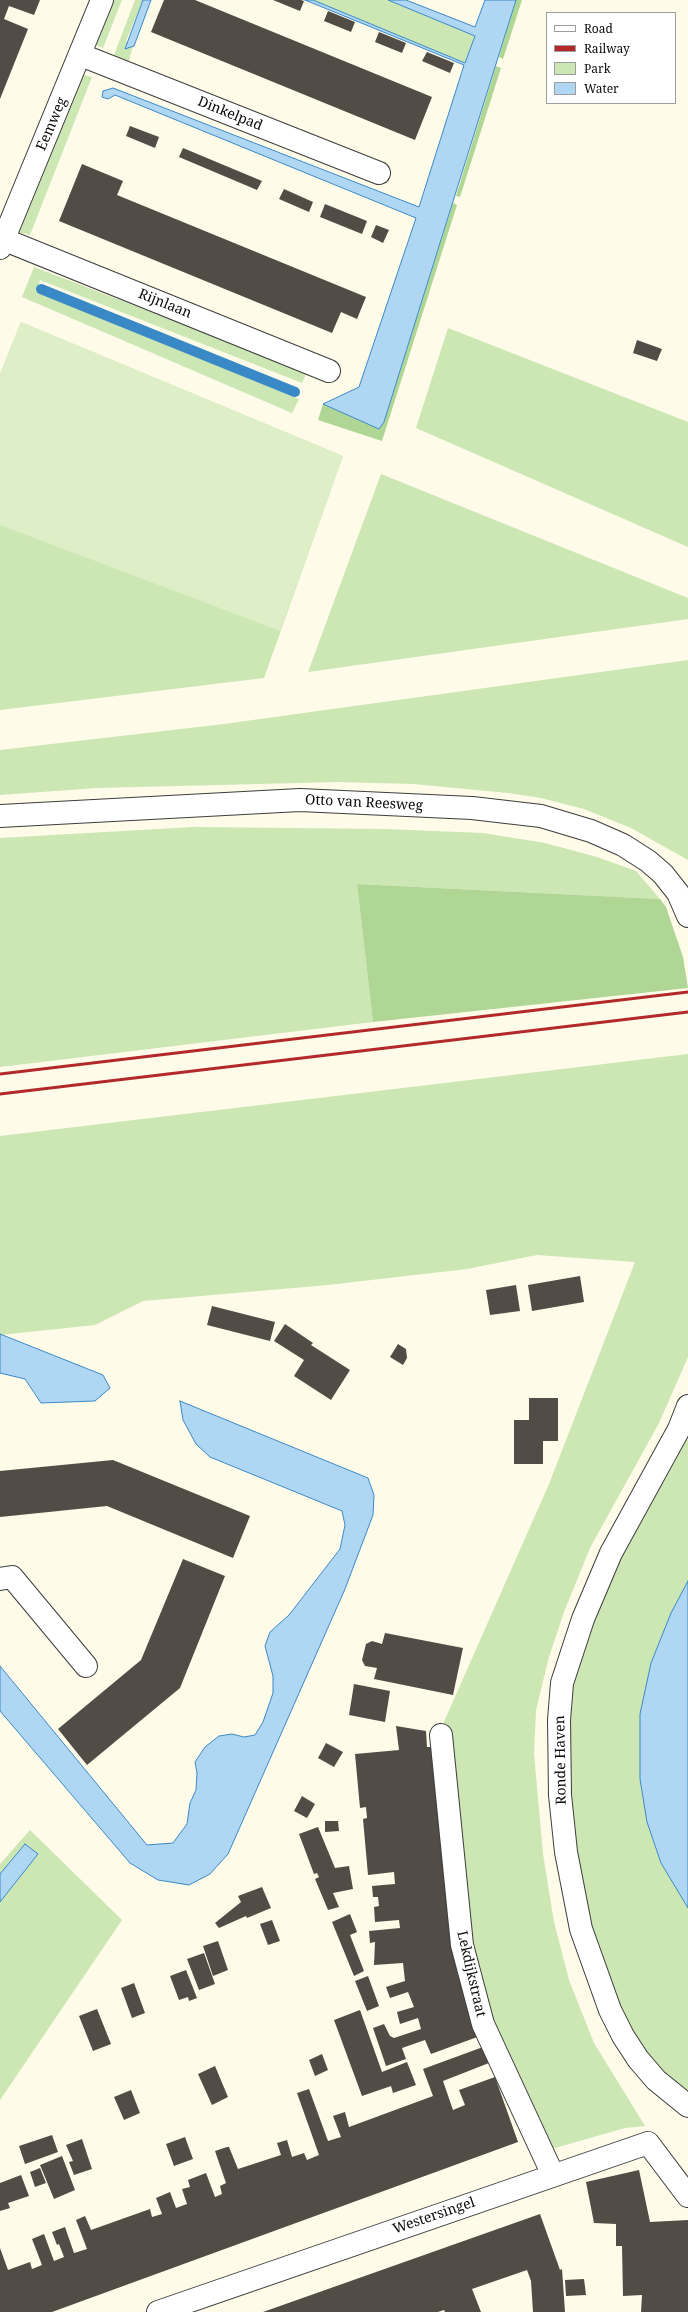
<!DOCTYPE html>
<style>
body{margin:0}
#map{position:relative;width:688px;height:2312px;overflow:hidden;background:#fefbe8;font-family:"Noto Serif",serif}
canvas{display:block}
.legend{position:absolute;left:546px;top:12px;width:130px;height:92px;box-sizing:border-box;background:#fff;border:1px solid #9d9d9d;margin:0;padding:5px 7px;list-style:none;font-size:12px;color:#0a0a0a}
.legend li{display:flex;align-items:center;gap:8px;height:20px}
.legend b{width:20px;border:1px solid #9d9d9d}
</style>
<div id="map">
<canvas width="688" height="2312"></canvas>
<ul class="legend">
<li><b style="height:5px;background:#fff"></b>Road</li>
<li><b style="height:5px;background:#b3292a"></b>Railway</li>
<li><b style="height:11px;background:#cce6b4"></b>Park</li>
<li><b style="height:11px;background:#afd7f3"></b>Water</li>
</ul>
</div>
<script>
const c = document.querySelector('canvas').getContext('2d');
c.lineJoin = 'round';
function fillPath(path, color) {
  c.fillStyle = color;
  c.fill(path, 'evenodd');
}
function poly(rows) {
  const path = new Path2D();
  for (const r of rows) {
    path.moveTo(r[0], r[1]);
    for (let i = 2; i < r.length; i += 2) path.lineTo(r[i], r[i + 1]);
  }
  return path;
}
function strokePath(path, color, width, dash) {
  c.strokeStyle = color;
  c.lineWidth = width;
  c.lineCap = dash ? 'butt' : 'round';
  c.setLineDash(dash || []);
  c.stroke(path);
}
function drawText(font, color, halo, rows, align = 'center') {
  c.font = font + ' "Noto Serif",serif';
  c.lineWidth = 4;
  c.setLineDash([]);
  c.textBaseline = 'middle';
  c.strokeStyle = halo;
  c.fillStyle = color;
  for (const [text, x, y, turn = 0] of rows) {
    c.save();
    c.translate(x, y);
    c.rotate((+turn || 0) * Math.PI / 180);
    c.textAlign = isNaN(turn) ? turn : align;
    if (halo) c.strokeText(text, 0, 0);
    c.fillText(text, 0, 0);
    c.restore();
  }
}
const green = poly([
 [112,0,122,0,103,48,95,45],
 [135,0,143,0,126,41,133,46,129,61,114,55],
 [313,0,388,0,475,36,465,63],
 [80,74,92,77,30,235,17,232],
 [34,267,307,372,302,383,40,280,37,292,299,399,292,413,22,297],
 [21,322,343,456,264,678,0,710,0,374],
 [448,328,688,422,688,547,416,428],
 [381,474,688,598,688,619,308,672],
 [688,660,688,860,631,828,584,809,541,798,508,793,413,784,339,782,97,788,0,795,0,750,224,724],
 [193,827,386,829,483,833,545,843,597,857,636,871,660,899,357,884,373,1022,0,1067,0,838],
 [688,1054,688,1357,659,1423,590,1548,564,1612,549,1657,536,1710,534,1754,543,1854,554,1922,569,1980,594,2043,645,2126,625,2128,548,2150,509,2069,469,1948,451,1729,443,1724,549,1484,635,1262,537,1255,467,1269,328,1285,143,1301,95,1325,0,1335,0,1136],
 [688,1426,688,1581,671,1613,651,1663,640,1714,640,1779,647,1822,661,1863,688,1908,688,2095,661,2076,602,1982,564,1795,573,1667,621,1554],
 [30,1830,122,1920,0,2100,0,1864]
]);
const forest = poly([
 [516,0,522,0,503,59,499,57],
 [496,66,501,68,460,197,456,196],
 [453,203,457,205,382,441,318,420,323,404,379,429,384,422],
 [357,884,660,899,666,907,683,957,688,988,373,1022]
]);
const pitch = poly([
 [21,322,343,456,280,631,0,525,0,374]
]);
const water = poly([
 [143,0,151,0,134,46,125,49,143,0],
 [305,0,313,0,465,63,475,36,388,0,406,0,475,27,485,0,516,0,384,422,379,429,323,404,359,387,416,218,115,95,108,99,102,97,103,91,113,88,419,207,464,65,305,0],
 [0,1334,103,1375,110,1388,95,1401,41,1403,25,1379,0,1373,0,1334],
 [180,1401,368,1478,374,1495,373,1515,345,1589,228,1854,210,1874,189,1885,158,1880,130,1863,0,1711,0,1666,147,1845,173,1843,187,1824,190,1803,196,1790,197,1773,195,1762,205,1747,219,1736,232,1734,244,1737,255,1735,263,1722,273,1693,273,1676,265,1646,270,1632,289,1615,340,1549,345,1525,342,1511,210,1457,196,1444,183,1420,180,1401],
 [688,1581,688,1908,661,1863,647,1822,640,1779,640,1714,651,1663,671,1613,688,1581],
 [25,1844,38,1854,0,1902,0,1874,25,1844]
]);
const stream = poly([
 [41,289,295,392]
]);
const building = poly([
 [0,0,40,0,34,15,9,6,4,19,28,29,0,99],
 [164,0,195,0,432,97,415,140,151,32],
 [273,0,301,0,304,1,300,11],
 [328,11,355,22,351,32,324,21],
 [379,32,406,43,402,53,375,42],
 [427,52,454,63,450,73,422,61],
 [130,126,159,137,155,148,126,136],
 [183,148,262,181,257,190,179,157],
 [82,164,123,181,117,195,366,297,357,319,341,312,332,333,59,221],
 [284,189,313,202,309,212,279,199],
 [325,204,367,221,362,234,320,217],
 [376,225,389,230,383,243,371,237],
 [637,340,662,349,657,361,633,353],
 [580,1276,584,1302,532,1311,528,1285],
 [516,1285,520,1311,490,1315,486,1290],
 [212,1306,275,1322,270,1341,207,1325],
 [285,1324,313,1343,311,1345,350,1370,331,1400,294,1376,304,1360,274,1341],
 [398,1344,406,1349,407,1358,403,1365,390,1357],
 [529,1398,558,1398,558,1441,543,1441,543,1464,514,1464,514,1420,529,1420],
 [113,1460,250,1516,233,1558,107,1506,0,1517,0,1471],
 [183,1559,225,1576,180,1688,87,1765,58,1729,141,1660],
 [385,1633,463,1648,453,1695,374,1679,377,1668,365,1666,362,1660,366,1644,372,1641,382,1644],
 [354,1684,390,1691,385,1722,349,1715],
 [396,1726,426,1731,427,1747,433,1747,457,1972,480,2036,431,2054,425,2040,402,2048,406,2059,386,2066,373,2028,384,2024,390,2036,394,2038,421,2029,418,2018,400,2024,397,2012,414,2007,408,1992,390,1998,386,1987,405,1981,403,1963,374,1965,375,1942,370,1943,369,1931,400,1928,399,1920,375,1922,374,1907,379,1906,378,1897,373,1897,372,1886,395,1884,394,1872,368,1875,363,1819,367,1818,366,1807,360,1808,355,1754,399,1750],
 [326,1743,343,1752,334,1767,318,1758],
 [302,1796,315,1804,307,1818,294,1811],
 [325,1821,338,1821,339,1831,325,1832],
 [318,1827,335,1868,349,1866,353,1889,333,1893,339,1907,328,1910,315,1879,319,1877,317,1873,314,1874,299,1834],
 [262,1887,271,1908,247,1918,246,1916,219,1928,215,1923,241,1902,238,1896],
 [350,1914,357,1932,350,1935,364,1971,354,1976,332,1922],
 [272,1920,280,1941,268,1945,260,1924],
 [218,1941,228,1970,213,1976,203,1946],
 [204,1953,215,1984,199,1990,187,1959],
 [186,1970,197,1998,189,2001,188,1997,179,2000,170,1976],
 [368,1976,379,2006,367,2011,355,1981],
 [134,1983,145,2013,132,2018,121,1988],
 [97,2009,111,2044,93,2051,79,2016],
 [360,2010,382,2072,407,2062,416,2085,393,2093,391,2086,362,2096,334,2020],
 [483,2047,489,2063,443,2081,453,2110,465,2105,459,2090,495,2077,518,2142,52,2312,0,2312,0,2248,8,2270,30,2262,32,2269,42,2265,32,2239,44,2234,54,2261,64,2257,59,2244,57,2245,52,2232,65,2227,74,2253,87,2249,76,2220,85,2216,91,2230,150,2209,152,2217,162,2214,156,2198,170,2192,176,2208,187,2204,182,2189,190,2187,188,2180,206,2173,215,2197,222,2194,220,2186,226,2183,215,2151,227,2147,229,2147,238,2169,281,2155,277,2143,287,2140,292,2157,304,2153,307,2160,319,2155,297,2093,309,2089,328,2141,341,2137,333,2116,345,2112,349,2127,433,2096,423,2069],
 [322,2054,328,2070,315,2076,309,2060],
 [215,2066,228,2097,212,2105,198,2074],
 [131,2090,140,2113,124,2120,114,2097],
 [52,2135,58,2152,25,2164,19,2146],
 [185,2137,193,2159,174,2166,166,2144],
 [82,2139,92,2169,74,2175,69,2162,73,2161,66,2145],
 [62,2156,75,2190,54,2199,40,2165],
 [40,2168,46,2183,35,2187,30,2172],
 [639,2170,650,2222,688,2220,688,2312,641,2312,642,2295,623,2296,622,2246,616,2246,616,2224,594,2223,586,2182],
 [21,2175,29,2196,8,2203,10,2208,0,2211,0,2183],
 [540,2214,560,2270,562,2269,565,2312,533,2312,531,2281,527,2270,472,2289,481,2312,445,2312,444,2310,438,2312,263,2312],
 [584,2279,586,2295,566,2296,565,2280]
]);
const minor = poly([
 [81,55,379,173],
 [0,238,329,371],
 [0,248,102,0],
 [0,1579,12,1577,86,1666],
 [441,1735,462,1945,483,2024,553,2175],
 [158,2312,648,2143,688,2196]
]);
const tertiary = poly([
 [0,816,300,800,472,808,541,816,591,831,623,845,648,861,663,874,678,893,688,916],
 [688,1406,679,1429,611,1553,583,1619,562,1683,559,1720,560,1795,566,1852,581,1929,610,2010,623,2036,638,2059,656,2080,688,2106]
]);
const rail = poly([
 [0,1074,688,992],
 [0,1094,688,1012]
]);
const streetNames = [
 ["Dinkelpad",230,114,22],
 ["Eemweg",52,124,-67],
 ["Rijnlaan",165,304,22],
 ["Otto van Reesweg",364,803,3],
 ["Ronde Haven",561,1760,-91],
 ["Lekdijkstraat",471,1974,77],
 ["Westersingel",434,2216,-19]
];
fillPath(green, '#cce6b4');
fillPath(forest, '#afd694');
fillPath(pitch, '#deeec6');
fillPath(water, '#afd7f3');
strokePath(water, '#3a89c7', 1);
strokePath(stream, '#3a89c7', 10);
fillPath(building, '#524c47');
strokePath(minor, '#3d3d3d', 24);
strokePath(tertiary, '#3d3d3d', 24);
strokePath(minor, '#fff', 22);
strokePath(tertiary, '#fff', 22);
strokePath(rail, '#b3292a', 3);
drawText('14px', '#0a0a0a', '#fff', streetNames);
</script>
